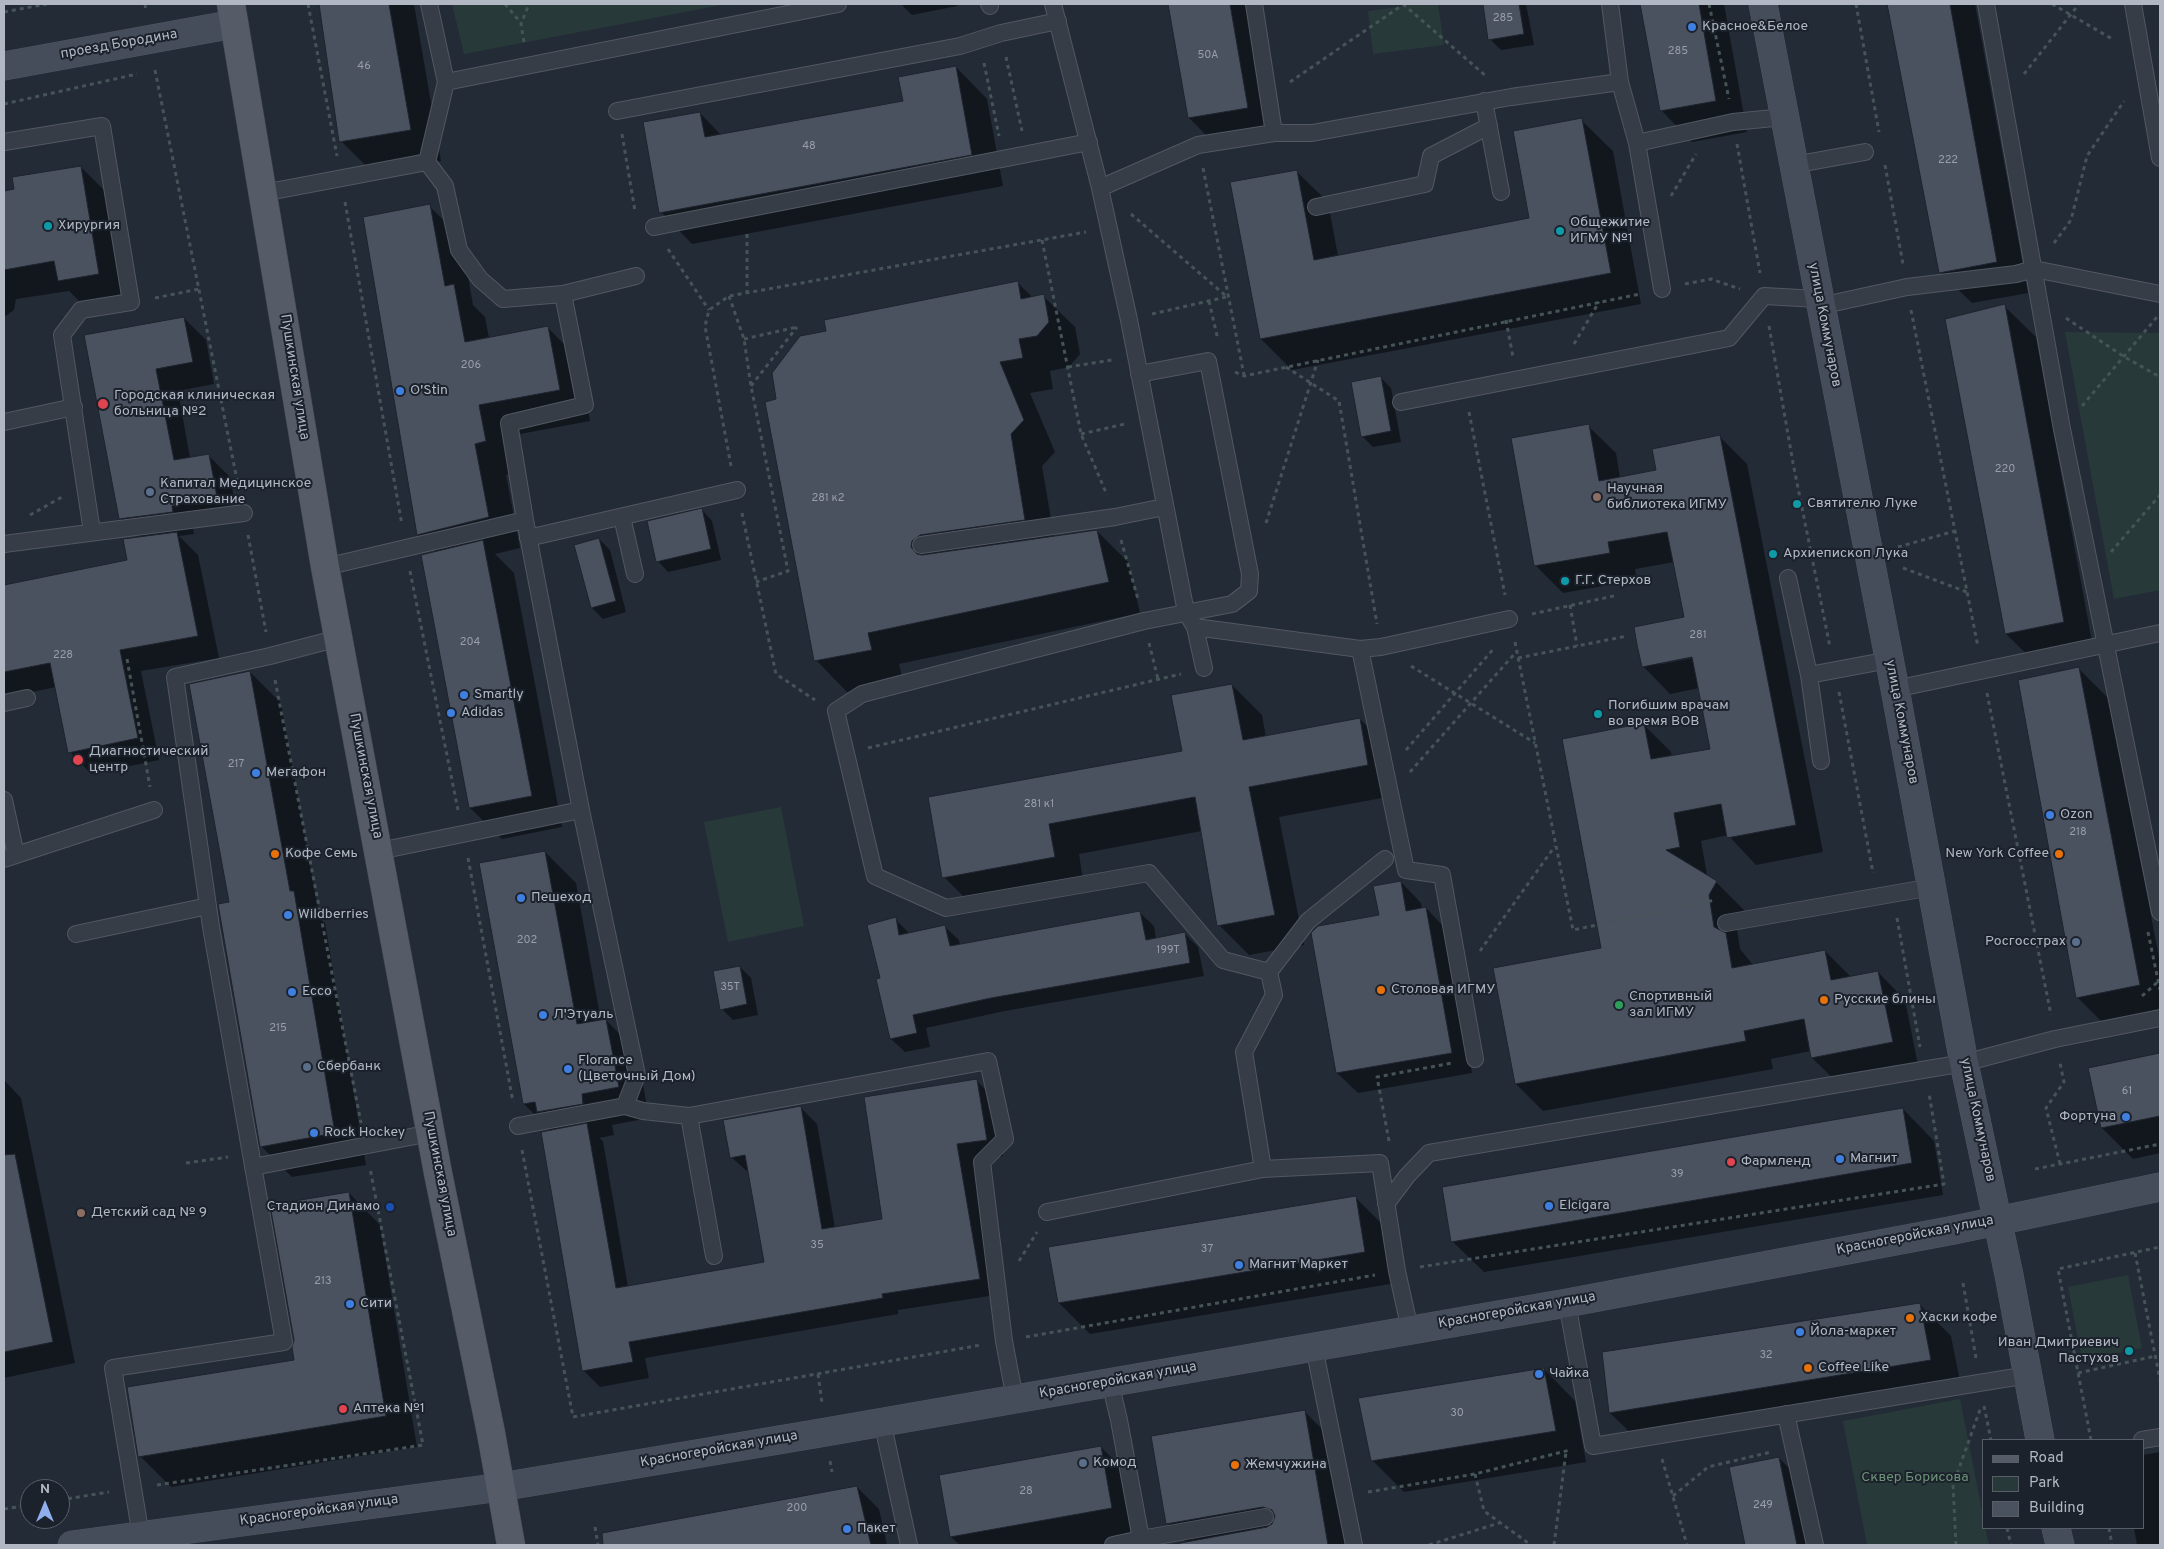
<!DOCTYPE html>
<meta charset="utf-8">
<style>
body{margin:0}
#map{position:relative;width:2164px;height:1549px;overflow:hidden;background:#232b37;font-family:Overpass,sans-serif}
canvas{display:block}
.frame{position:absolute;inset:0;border:5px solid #b2b8c3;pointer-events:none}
.legend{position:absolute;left:1982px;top:1439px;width:162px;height:90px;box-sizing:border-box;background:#1c222c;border:1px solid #585e68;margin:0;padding:6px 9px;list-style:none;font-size:15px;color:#b2b8c3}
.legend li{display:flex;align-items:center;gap:10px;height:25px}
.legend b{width:25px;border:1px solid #585e68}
.north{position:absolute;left:20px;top:1479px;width:50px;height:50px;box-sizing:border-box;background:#1c222c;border:1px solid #585e68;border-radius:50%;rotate:0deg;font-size:14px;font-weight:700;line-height:20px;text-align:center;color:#b2b8c3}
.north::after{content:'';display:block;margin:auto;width:18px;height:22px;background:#8eafec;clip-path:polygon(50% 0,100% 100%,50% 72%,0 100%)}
</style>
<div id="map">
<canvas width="2164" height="1549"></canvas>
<div class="frame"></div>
<ul class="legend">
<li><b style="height:6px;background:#555c67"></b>Road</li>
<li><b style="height:14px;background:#28393a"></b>Park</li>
<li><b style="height:14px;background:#4a5260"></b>Building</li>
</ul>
<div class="north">N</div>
</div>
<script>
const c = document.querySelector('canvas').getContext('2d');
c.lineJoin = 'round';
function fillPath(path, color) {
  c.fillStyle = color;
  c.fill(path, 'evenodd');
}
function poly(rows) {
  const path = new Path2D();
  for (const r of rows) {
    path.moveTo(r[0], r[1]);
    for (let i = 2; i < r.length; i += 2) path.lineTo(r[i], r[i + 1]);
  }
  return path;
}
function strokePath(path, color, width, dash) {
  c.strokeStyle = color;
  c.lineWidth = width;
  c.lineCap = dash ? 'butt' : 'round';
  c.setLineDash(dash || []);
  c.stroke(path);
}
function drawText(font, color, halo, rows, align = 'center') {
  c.font = font + ' Overpass,sans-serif';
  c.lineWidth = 4;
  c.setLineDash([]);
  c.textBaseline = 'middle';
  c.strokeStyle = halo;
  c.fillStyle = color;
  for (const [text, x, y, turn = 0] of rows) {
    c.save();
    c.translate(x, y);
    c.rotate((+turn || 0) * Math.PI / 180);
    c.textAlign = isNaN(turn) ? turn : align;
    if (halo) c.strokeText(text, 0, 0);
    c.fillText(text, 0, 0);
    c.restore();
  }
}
const green = poly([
 [452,4,727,4,464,54],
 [1419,4,1438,4,1444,45,1373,54,1368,11],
 [2065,332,2160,333,2160,590,2114,599],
 [781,807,804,926,728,942,704,822],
 [2128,1275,2142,1348,2082,1360,2068,1287],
 [1960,1399,1983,1515,1983,1528,1985,1528,1989,1545,1867,1545,1843,1421]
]);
const shadow = poly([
 [319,4,414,4,441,161,372,172,341,141],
 [901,4,957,4,957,6,912,15],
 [1169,4,1255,4,1278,139,1220,149,1189,118],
 [1484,4,1526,4,1534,45,1501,50,1490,39],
 [1642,4,1724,4,1747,132,1692,142,1661,110],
 [1888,4,1975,4,2028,293,1972,303,1940,272],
 [956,67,987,99,1003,186,692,244,661,212,700,113,721,135,904,102],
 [1581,120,1613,151,1641,304,1292,370,1261,339,1231,183,1296,171,1328,202,1338,256,1531,219],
 [81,167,109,195,126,301,86,308,69,291,16,299,14,310,4,317,4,192,16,190],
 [429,206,461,237,473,305,485,317,489,338,547,327,579,359,590,421,509,436,516,473,506,475,520,548,495,554,514,573,562,827,502,839,470,808,436,552,418,535],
 [1017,282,1033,298,1043,296,1075,327,1080,354,1069,367,1050,371,1053,389,1030,393,1055,452,1042,466,1054,537,1097,531,1128,562,1140,613,899,664,903,681,847,692,816,660,778,400,827,332],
 [2004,306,2036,337,2094,653,2038,665,2006,634],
 [184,318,206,340,214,384,178,391,190,458,208,455,230,477,238,519,193,528,194,534,179,536,198,555,219,658,141,671,159,760,91,774,70,752,56,687,4,698,4,586,128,561,139,538,120,518,85,336],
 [1380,377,1391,388,1401,442,1373,447,1362,436],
 [1588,426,1616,453,1620,478,1657,471,1720,437,1747,464,1823,852,1756,865,1728,835,1701,841,1707,875,1704,875,1716,882,1744,910,1736,923,1740,949,1753,965,1825,951,1851,977,1878,972,1905,1000,1919,1070,1840,1085,1812,1058,1811,1051,1771,1059,1773,1069,1543,1111,1516,1084,1603,949,1644,725,1671,752,1672,757,1711,750,1699,688,1670,694,1643,666,1686,618,1675,562,1635,569,1637,580,1563,593,1536,566],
 [1698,655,1698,657,1662,664,1662,661],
 [702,510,712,521,721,560,668,572,658,561],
 [599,539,610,550,626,612,603,619,592,608,575,545],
 [2079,669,2110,700,2160,963,2160,1019,2109,1029,2078,998],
 [250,672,281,703,320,919,325,923,366,1165,292,1177,261,1146,230,903],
 [1232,685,1262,715,1266,737,1360,719,1390,750,1398,795,1279,817,1304,945,1249,955,1219,925,1202,831,1079,854,1084,887,974,907,944,877,1183,752],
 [545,852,576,883,601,1021,606,1020,637,1052,649,1118,612,1125,614,1135,599,1138,603,1141,628,1287,765,1263,749,1173,731,1157,800,1107,817,1124,835,1228,883,1220,976,1080,993,1097,1003,1156,973,1161,996,1295,898,1310,898,1314,645,1358,649,1378,600,1387,583,1370,551,1131,524,1104],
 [1401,882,1421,903,1422,909,1426,908,1446,929,1472,1073,1358,1093,1337,1073,1380,916],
 [1140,913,1154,926,1156,939,1184,933,1198,947,1204,976,1005,1011,926,1028,930,1047,905,1052,891,1039,882,979,895,919,910,934,945,927,959,940,960,945],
 [740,967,751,978,758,1015,733,1020,722,1009],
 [2160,1054,2160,1153,2133,1159,2102,1128,2089,1069],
 [4,1080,21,1098,75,1363,4,1378],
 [1903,1109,1934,1141,1943,1195,1484,1272,1452,1241],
 [349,1193,380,1225,417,1447,171,1487,140,1456,296,1361],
 [1355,1197,1387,1229,1396,1283,1090,1334,1059,1303],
 [1920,1305,1951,1336,1962,1391,1642,1444,1610,1413],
 [1544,1369,1575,1401,1586,1462,1404,1492,1373,1461],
 [1304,1411,1326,1433,1345,1545,1171,1545,1186,1542,1168,1524,1153,1437],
 [1101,1447,1132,1478,1143,1540,1111,1545,960,1545,951,1537],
 [2160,1452,2160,1545,2137,1545,2134,1528,2143,1528,2143,1455],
 [1779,1458,1810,1489,1822,1545,1746,1545,1730,1468],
 [857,1487,879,1509,887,1545,610,1545,608,1533]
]);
const building = poly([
 [319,4,389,4,411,130,339,142,319,4],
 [1168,4,1230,4,1248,108,1188,118,1168,4],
 [1483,4,1519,4,1524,34,1488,40,1483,4],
 [1640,4,1699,4,1716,101,1660,111,1640,4],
 [1887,4,1950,4,1997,262,1939,273,1887,4],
 [956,66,972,155,659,213,643,122,700,112,705,137,903,101,898,77,956,66],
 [1582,118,1611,273,1260,339,1230,182,1297,170,1314,260,1529,218,1513,131,1582,118],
 [81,166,99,274,58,281,54,261,4,270,4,191,14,189,12,177,81,166],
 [430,204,445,286,454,284,465,342,548,326,560,390,479,405,486,441,475,444,489,517,417,535,363,217,430,204],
 [1018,281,1021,299,1044,294,1049,322,1037,336,1019,339,1023,358,1000,362,1024,420,1011,434,1025,520,920,535,912,541,911,547,917,554,922,555,1097,530,1109,582,868,633,872,650,814,661,765,402,776,399,772,373,800,336,826,331,824,320,1018,281],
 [2005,304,2064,622,2005,634,1945,319,2005,304],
 [184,317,193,362,156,369,174,460,209,454,217,497,172,506,173,512,119,519,84,335,184,317],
 [1381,376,1391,431,1361,437,1351,382,1381,376],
 [1589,424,1599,481,1656,470,1652,449,1720,435,1796,825,1727,838,1721,804,1674,813,1680,847,1666,850,1717,881,1709,895,1714,927,1726,933,1732,968,1825,950,1831,980,1878,971,1893,1042,1811,1058,1804,1019,1744,1031,1746,1041,1515,1084,1493,968,1601,948,1562,739,1644,723,1651,759,1710,749,1692,657,1642,667,1637,645,1634,627,1684,617,1667,532,1608,542,1610,553,1534,566,1511,438,1589,424],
 [702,508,711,549,656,562,647,521,702,508],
 [177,532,198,636,120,650,138,738,68,753,50,663,4,672,4,585,127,560,123,539,177,532],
 [599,538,616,601,591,608,574,545,599,538],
 [483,540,532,796,469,808,421,555,483,540],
 [2079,667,2140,985,2076,998,2018,680,2079,667],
 [250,671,290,891,294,891,335,1133,260,1147,218,904,229,902,189,684,250,671],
 [1232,684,1243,740,1360,718,1368,765,1249,787,1275,915,1217,926,1195,797,1049,824,1055,857,942,878,928,797,1182,751,1171,695,1232,684],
 [545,851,577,1024,606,1019,619,1087,582,1094,583,1104,537,1112,535,1102,523,1104,479,863,545,851],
 [1401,881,1406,911,1426,907,1452,1053,1336,1073,1311,933,1318,926,1379,915,1373,886,1401,881],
 [1140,911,1146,940,1185,932,1190,963,991,998,913,1015,917,1033,890,1039,876,979,880,978,867,925,896,917,899,935,945,925,950,946,1140,911],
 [740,966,747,1004,720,1010,713,971,740,966],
 [2160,1053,2160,1116,2101,1128,2088,1068,2160,1053],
 [977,1079,987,1140,957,1144,980,1279,882,1294,883,1298,629,1342,633,1362,582,1371,541,1132,587,1123,616,1288,764,1262,745,1155,730,1158,723,1120,801,1106,822,1229,882,1219,864,1097,977,1079],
 [1903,1108,1912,1163,1451,1242,1442,1187,1903,1108],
 [15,1154,53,1342,4,1352,4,1155,15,1154],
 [349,1192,386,1416,138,1457,127,1387,294,1360,292,1347,294,1340,270,1205,349,1192],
 [1356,1196,1365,1252,1058,1303,1048,1247,1356,1196],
 [1920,1303,1931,1360,1609,1413,1602,1352,1920,1303],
 [1544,1368,1556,1431,1371,1461,1358,1398,1544,1368],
 [1305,1410,1328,1545,1170,1545,1267,1527,1272,1524,1275,1516,1272,1510,1263,1507,1166,1524,1151,1436,1305,1410],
 [1101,1446,1112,1508,950,1537,939,1475,1101,1446],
 [1779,1457,1797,1545,1745,1545,1729,1467,1779,1457],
 [857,1486,871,1545,603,1545,602,1533,857,1486]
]);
const path = poly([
 [145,4,146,11],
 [308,4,337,156],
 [505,4,521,23],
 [1403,4,1487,77],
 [1709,4,1729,99],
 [1856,4,1879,132],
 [2052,4,2114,40],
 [4,12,47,4],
 [524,42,521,24,529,4],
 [1006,57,1022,131],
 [984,63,999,136],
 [155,70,239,490],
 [2024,74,2079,4],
 [1290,82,1404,4],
 [4,104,137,74],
 [622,134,635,211],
 [1737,144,1760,273],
 [1885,165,1903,264],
 [1203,168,1244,375],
 [1671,196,1696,154],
 [345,202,402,525],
 [1131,214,1226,296],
 [747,234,747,293],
 [1042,240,1081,434,1107,495],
 [2054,243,2071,220,2087,156,2124,101],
 [668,249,709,310],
 [1685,284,1711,279,1740,289],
 [729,296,744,339,751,386,788,571,756,582],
 [155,298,199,289],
 [1209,301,1218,340],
 [1911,310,1978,647],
 [1152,314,1226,297],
 [2066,318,2123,356,2160,377],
 [1506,320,1513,357],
 [1769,326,1793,463,1830,647],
 [744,339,797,327],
 [1574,344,1599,302],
 [1068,367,1112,360],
 [1286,367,1339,401,1377,624],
 [1235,372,1244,376,1640,294],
 [751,386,797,327],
 [2082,406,2157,317],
 [1469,412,1505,595],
 [1081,434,1125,424],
 [731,466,705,326,709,310,729,296,1086,232],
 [742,513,776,674,815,700],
 [30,515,62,497],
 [1266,523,1318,360],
 [248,535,266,632],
 [1121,540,1138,599],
 [1898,547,1955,531],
 [2111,552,2160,495],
 [1903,568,1967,592],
 [410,571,458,810],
 [1570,605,1577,646],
 [1532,614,1618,595],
 [1515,642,1573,930,1715,900],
 [1149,643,1158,679],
 [1518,658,1627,636],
 [127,659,150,787],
 [1411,666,1535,743],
 [275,680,361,1123],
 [1839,692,1873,873],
 [1987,693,2051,1015],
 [868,748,1181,674],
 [1406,750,1495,647],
 [1410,772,1517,651],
 [468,858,513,1102],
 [1897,918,1920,1047],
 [2148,932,2160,990],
 [1480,951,1555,846],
 [2142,996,2160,980],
 [1389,1141,1377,1077,1452,1063],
 [522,1150,573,1417,981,1345],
 [186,1163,228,1157],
 [2060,1164,2046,1108,2064,1082,2060,1063],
 [2035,1169,2160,1144],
 [2135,1253,2160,1380],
 [1019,1261,1037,1232],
 [1420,1267,1944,1184,1929,1093],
 [1963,1283,1976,1358],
 [1026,1337,1375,1275],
 [2078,1373,2156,1356],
 [818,1374,822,1403],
 [1984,1406,1991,1440],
 [2091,1440,2058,1269,2160,1247],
 [1662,1459,1687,1545],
 [830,1461,832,1472],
 [1475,1474,1484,1511,1531,1545],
 [157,1485,423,1445,370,1168],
 [1368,1492,1475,1474,1570,1450],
 [1673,1496,1708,1467,1771,1452],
 [60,1500,109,1492],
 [4,1509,30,1505],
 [595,1527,598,1545],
 [2007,1528,2011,1545],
 [2109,1528,2112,1545],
 [1429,1545,1499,1523],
 [1554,1545,1566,1452],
 [1956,1545,1953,1485,1981,1407]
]);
const lane = poly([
 [429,4,446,82,838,4],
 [989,4,990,6],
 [1053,4,1100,188,1129,320,1186,612,1195,627,1204,668],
 [1254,4,1274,133],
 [1610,4,1620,82],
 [1986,4,2062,429,2160,912],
 [2133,4,2160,158],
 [1484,101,1501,192],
 [617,111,960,46,1001,33,1058,21],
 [4,142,102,126,131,302,81,310,62,335,92,532],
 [1637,143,1662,289],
 [427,162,446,82],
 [1793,165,1865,152],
 [1100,188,1198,145,1274,133,1312,133,1511,97,1620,82,1637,143,1733,122,1784,117],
 [263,193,427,162,445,186,459,250,480,279,503,299,563,294,585,405,509,423,525,520],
 [1316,207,1425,184,1431,156,1489,126],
 [654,227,1089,142],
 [563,294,636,276],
 [1820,306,1907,287,2016,274,2034,269,2160,294],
 [1139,374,1208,361,1250,574,1249,591,1232,604,1144,621,862,694,836,711,875,876,946,908,1149,873,1223,960,1269,972,1274,995,1244,1052,1263,1169,1380,1163,1397,1271,1410,1330],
 [1401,402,1729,338,1764,296,1818,299],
 [4,422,74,407],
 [622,517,635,574],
 [528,538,737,490],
 [4,544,244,513],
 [921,545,1115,517,1164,507],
 [325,567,525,520,581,810],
 [1788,578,1809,675,1821,761],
 [1195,627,1360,649,1381,647,1509,619],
 [1360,649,1406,870,1442,875,1475,1059],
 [1809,675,1889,660],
 [1895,689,2160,633],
 [4,703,27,698],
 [4,800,16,855],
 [379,851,581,810,637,1075,625,1106,518,1126],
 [4,859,154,810],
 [1726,923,1932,887],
 [76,934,208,906],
 [1269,972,1308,921,1385,859],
 [625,1106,643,1111,689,1116],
 [253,1167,431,1133],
 [1386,1204,1407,1176,1429,1153,1964,1063,2055,1039,2160,1018],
 [1047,1212,1263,1169],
 [714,1256,689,1116,988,1061,1005,1139,982,1162,1004,1341,1015,1399],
 [1567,1303,1593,1446,2028,1375],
 [1314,1347,1354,1545],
 [1110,1382,1119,1420,1141,1539,1113,1545],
 [1786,1414,1815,1545],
 [882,1421,909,1545],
 [2142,1440,2160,1437],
 [141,1536,113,1368,284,1342,211,927,175,677,270,656,339,638],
 [1141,1539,1265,1517]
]);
const secondary = poly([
 [1763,4,1895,689,1964,1063,2009,1275,2040,1440],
 [4,66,234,24],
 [2056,1528,2060,1545],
 [72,1545,501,1487,826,1432,1567,1303,1954,1230,2160,1187]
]);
const primary = poly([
 [231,4,325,567,438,1173,491,1433,511,1545]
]);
const markers = [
 [1692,27,5,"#3f7fe0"],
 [48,226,5,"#0f9aa8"],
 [1560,231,5,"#0f9aa8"],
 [400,391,5,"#3f7fe0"],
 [103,404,6,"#e0444e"],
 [150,492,5,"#5c6f8a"],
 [1597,497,5,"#8d6e63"],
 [1797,504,5,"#0f9aa8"],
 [1773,554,5,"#0f9aa8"],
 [1565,581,5,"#0f9aa8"],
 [464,695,5,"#3f7fe0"],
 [451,713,5,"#3f7fe0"],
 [1598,714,5,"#0f9aa8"],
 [78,760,6,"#e0444e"],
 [256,773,5,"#3f7fe0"],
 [2050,815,5,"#3f7fe0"],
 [275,854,5,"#e8710a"],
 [2059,854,5,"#e8710a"],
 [521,898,5,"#3f7fe0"],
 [288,915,5,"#3f7fe0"],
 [2076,942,5,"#5c6f8a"],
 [1381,990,5,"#e8710a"],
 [292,992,5,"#3f7fe0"],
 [1824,1000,5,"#e8710a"],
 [1619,1005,5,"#2e9e5b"],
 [543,1015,5,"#3f7fe0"],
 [307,1067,5,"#5c6f8a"],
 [568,1069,5,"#3f7fe0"],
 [2126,1117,5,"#3f7fe0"],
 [314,1133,5,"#3f7fe0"],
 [1840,1159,5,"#3f7fe0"],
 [1731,1162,5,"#e0444e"],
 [1549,1206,5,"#3f7fe0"],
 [390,1207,5,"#1a4fb4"],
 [81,1213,5,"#8d6e63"],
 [1239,1265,5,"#3f7fe0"],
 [350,1304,5,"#3f7fe0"],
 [1910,1318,5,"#e8710a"],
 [1800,1332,5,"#3f7fe0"],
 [2129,1351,5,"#0f9aa8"],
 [1808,1368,5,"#e8710a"],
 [1539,1374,5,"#3f7fe0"],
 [343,1409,5,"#e0444e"],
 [1083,1463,5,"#5c6f8a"],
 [1235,1465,5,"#e8710a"],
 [847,1529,5,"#3f7fe0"]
];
const numberNames = [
 ["285",1503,19],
 ["285",1678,52],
 ["50А",1208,56],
 ["46",364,67],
 ["48",809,147],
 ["222",1948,161],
 ["206",471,366],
 ["220",2005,470],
 ["281 к2",828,499],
 ["281",1698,636],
 ["204",470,643],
 ["228",63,656],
 ["217",236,765],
 ["281 к1",1039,805],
 ["218",2078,833],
 ["202",527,941],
 ["199Т",1168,951],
 ["35Т",730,988],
 ["215",278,1029],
 ["61",2127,1092],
 ["39",1677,1175],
 ["35",817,1246],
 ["37",1207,1250],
 ["213",323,1282],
 ["32",1766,1356],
 ["30",1457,1414],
 ["28",1026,1492],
 ["249",1763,1506],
 ["200",797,1509]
];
const poiNames = [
 ["Красное&Белое",1702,27],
 ["Общежитие",1570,223],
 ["ИГМУ №1",1570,239],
 ["Хирургия",58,226],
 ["O'Stin",410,391],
 ["Городская клиническая",114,396],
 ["больница №2",114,412],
 ["Капитал Медицинское",160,484],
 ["Страхование",160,500],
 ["Научная",1607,489],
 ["библиотека ИГМУ",1607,505],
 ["Святителю Луке",1807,504],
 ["Архиепископ Лука",1783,554],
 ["Г.Г. Стерхов",1575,581],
 ["Smartly",474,695],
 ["Погибшим врачам",1608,706],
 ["во время ВОВ",1608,722],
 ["Adidas",461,713],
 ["Диагностический",89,752],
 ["центр",89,768],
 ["Мегафон",266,773],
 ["Ozon",2060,815],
 ["Кофе Семь",285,854],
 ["New York Coffee",2049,854,"right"],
 ["Пешеход",531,898],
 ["Wildberries",298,915],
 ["Росгосстрах",2066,942,"right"],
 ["Столовая ИГМУ",1391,990],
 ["Ecco",302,992],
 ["Спортивный",1629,997],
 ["зал ИГМУ",1629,1013],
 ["Русские блины",1834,1000],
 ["Л'Этуаль",553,1015],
 ["Florance",578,1061],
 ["(Цветочный Дом)",578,1077],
 ["Сбербанк",317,1067],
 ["Фортуна",2116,1117,"right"],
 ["Rock Hockey",324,1133],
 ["Магнит",1850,1159],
 ["Фармленд",1741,1162],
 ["Elcigara",1559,1206],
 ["Стадион Динамо",380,1207,"right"],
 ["Детский сад № 9",91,1213],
 ["Магнит Маркет",1249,1265],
 ["Сити",360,1304],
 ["Хаски кофе",1920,1318],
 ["Йола-маркет",1810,1332],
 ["Иван Дмитриевич",2119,1343,"right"],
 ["Пастухов",2119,1359,"right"],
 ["Coffee Like",1818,1368],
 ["Чайка",1549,1374],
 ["Аптека №1",353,1409],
 ["Комод",1093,1463],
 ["Жемчужина",1245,1465],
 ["Пакет",857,1529]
];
const streetNames = [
 ["проезд Бородина",119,45,-10],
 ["улица Коммунаров",1824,325,79],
 ["Пушкинская улица",294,377,81],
 ["улица Коммунаров",1901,722,79],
 ["Пушкинская улица",365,776,79],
 ["улица Коммунаров",1977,1120,78],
 ["Пушкинская улица",439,1174,79],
 ["Красногеройская улица",1915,1236,-11],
 ["Красногеройская улица",1517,1311,-10],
 ["Красногеройская улица",1118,1381,-10],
 ["Красногеройская улица",719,1450,-10],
 ["Красногеройская улица",319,1511,-8]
];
const parkNames = [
 ["Сквер Борисова",1915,1478]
];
fillPath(green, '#28393a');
fillPath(shadow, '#0007');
fillPath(building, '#4a5260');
strokePath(building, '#1e242e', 1);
strokePath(lane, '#525862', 18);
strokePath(secondary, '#525862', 29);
strokePath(primary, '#404650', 29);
strokePath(path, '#455457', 3, [4, 4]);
strokePath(lane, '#373d47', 16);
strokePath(secondary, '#454c5a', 28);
strokePath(primary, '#555c67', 28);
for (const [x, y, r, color] of markers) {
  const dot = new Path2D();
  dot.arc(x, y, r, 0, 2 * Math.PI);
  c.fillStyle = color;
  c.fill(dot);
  strokePath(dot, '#1c222c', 2);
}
drawText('11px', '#989eaa', null, numberNames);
drawText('14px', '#b2b8c3', '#1c222c', poiNames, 'left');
drawText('14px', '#b2b8c3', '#1c222c', streetNames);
drawText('14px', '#6b9276', '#1c222c', parkNames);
</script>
